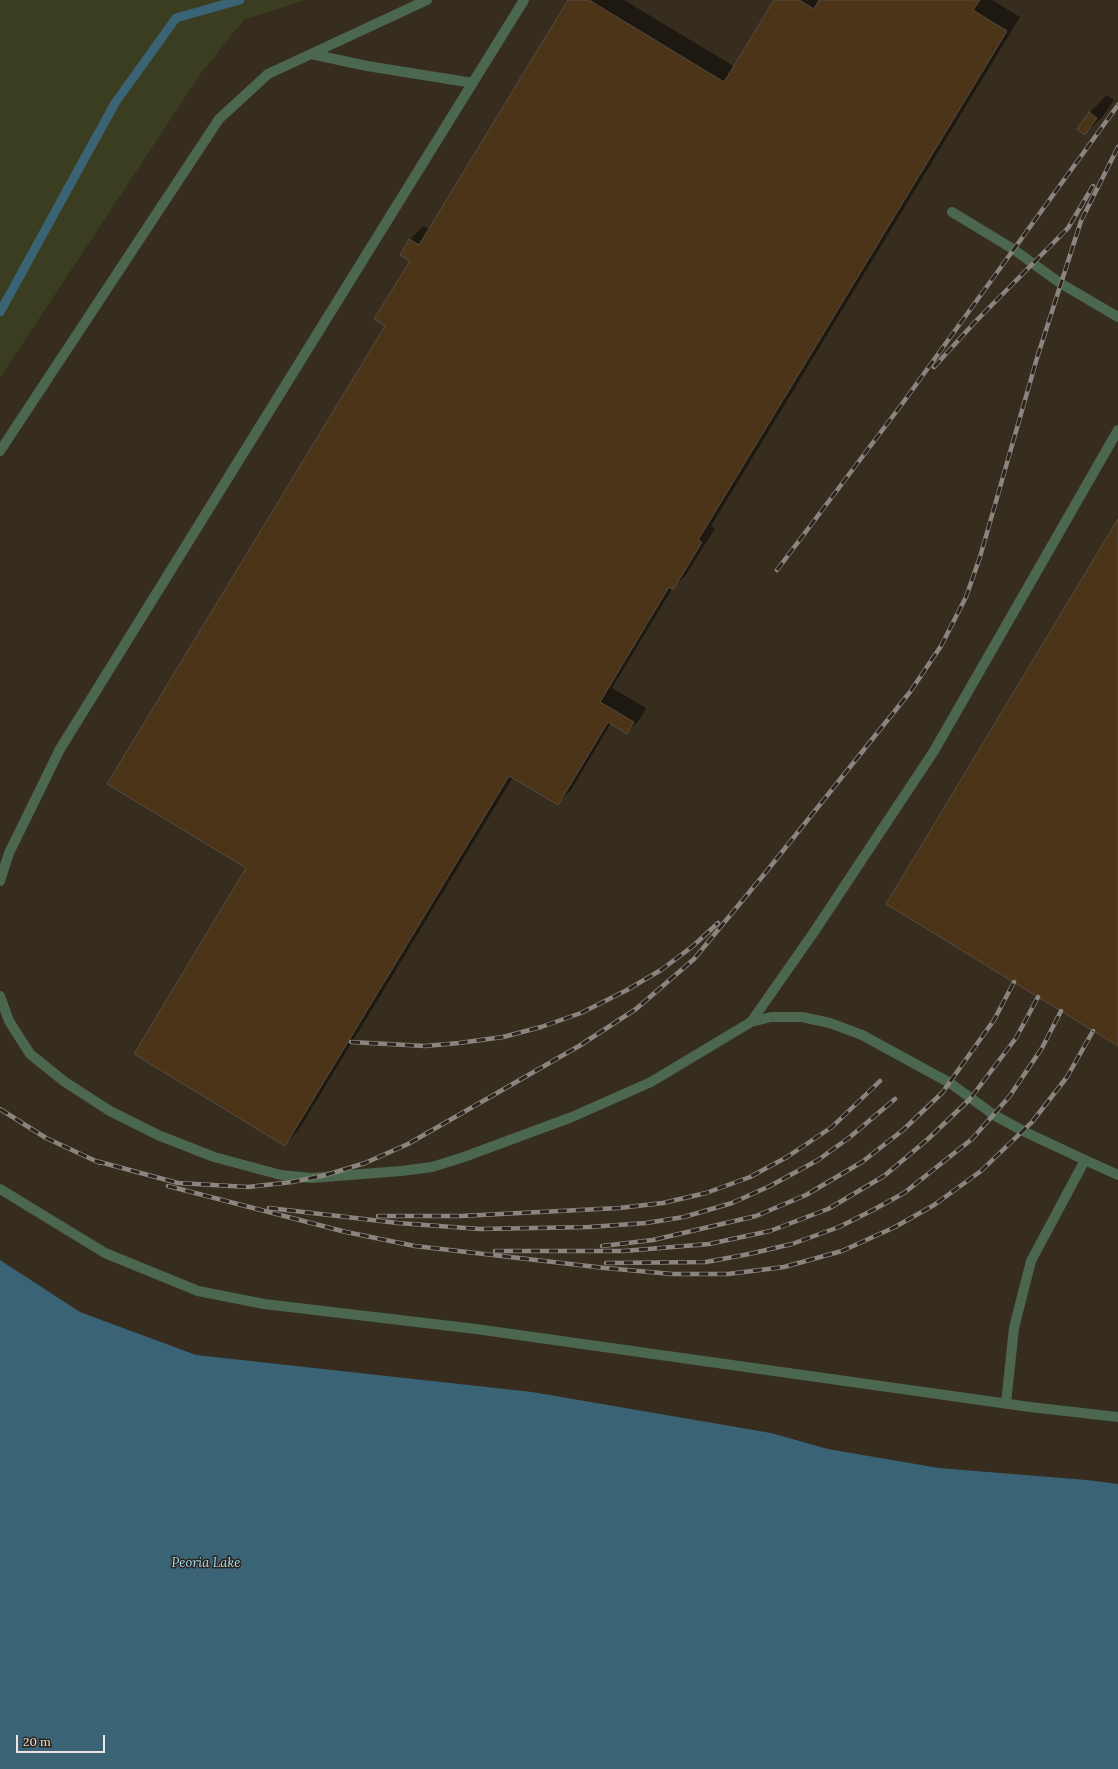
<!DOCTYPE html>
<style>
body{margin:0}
#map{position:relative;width:1118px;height:1769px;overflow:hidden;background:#2b251d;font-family:Lora,serif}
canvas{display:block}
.scale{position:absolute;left:16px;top:1735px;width:89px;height:18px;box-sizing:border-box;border:2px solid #ebe6e1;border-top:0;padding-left:5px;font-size:12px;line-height:14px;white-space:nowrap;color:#ebe6e1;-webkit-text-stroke:3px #2b251d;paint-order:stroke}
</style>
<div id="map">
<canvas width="1118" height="1769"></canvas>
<div class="scale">20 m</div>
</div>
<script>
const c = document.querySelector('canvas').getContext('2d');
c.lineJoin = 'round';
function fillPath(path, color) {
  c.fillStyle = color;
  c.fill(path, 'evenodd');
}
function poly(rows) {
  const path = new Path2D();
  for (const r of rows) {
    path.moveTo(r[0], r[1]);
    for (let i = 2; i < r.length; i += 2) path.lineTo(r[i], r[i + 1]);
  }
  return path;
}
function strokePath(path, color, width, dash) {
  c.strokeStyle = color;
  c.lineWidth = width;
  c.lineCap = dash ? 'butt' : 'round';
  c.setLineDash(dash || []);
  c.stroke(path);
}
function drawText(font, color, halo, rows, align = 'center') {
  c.font = font + ' Lora,serif';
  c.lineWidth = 3;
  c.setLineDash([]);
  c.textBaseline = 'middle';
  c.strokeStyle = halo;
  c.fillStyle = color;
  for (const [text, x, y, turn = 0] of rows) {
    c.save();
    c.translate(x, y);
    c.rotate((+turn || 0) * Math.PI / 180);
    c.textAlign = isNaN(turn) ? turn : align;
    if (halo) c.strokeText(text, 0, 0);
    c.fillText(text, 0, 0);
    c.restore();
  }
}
const built = poly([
 [306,0,1118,0,1118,1484,1087,1480,939,1468,828,1449,771,1433,196,1355,80,1312,0,1260,0,378,202,72,244,20]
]);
const green = poly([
 [0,0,306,0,244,20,202,72,0,378]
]);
const water = poly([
 [0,1260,80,1312,196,1355,532,1392,771,1433,828,1449,939,1468,1087,1480,1118,1484,1118,1769,0,1769]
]);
const shadow = poly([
 [569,0,624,0,735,67,775,0,992,0,1020,17,711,526,715,528,686,575,672,589,612,688,646,708,640,719,627,733,611,723,571,790,557,804,513,777,298,1131,284,1145,247,868,386,326,411,260,401,255,410,239,424,226,430,230],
 [1107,95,1114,100,1103,116,1085,134,1089,113]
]);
const stream = poly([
 [0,312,115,103,176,18,240,0]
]);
const building = poly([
 [568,0,589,0,724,82,774,0,799,0,814,9,819,0,980,0,973,10,1007,31,698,540,702,542,673,590,669,587,600,702,634,722,627,734,608,722,558,805,509,776,285,1146,134,1054,246,868,107,784,385,326,374,319,410,261,400,255,409,239,419,245,568,0],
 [1089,112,1097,118,1085,135,1077,129,1089,112],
 [1118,519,1118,1046,886,904,1118,519]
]);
const lane = poly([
 [311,54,367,66,473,83],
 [952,212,1013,249,1060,283,1118,317],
 [0,451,219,119,268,74,427,0],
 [0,881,9,853,60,749,524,0],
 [0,996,9,1021,30,1054,65,1082,110,1111,158,1135,214,1157,281,1175,311,1178,401,1171,432,1167,464,1157,572,1117,651,1082,751,1022,771,1017,802,1017,830,1023,862,1035,950,1083,994,1115,1023,1131,1085,1160],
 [751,1022,814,932,934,751,1118,430],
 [0,1189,105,1253,198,1291,264,1304,476,1329,1030,1407,1118,1417],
 [1006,1403,1014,1328,1031,1261,1085,1160,1118,1175]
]);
const rail = poly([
 [934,367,975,322,1068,228,1093,186],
 [777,570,902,404,1118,105],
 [351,1042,425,1046,459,1043,503,1037,541,1027,581,1013,627,990,661,970,693,946,718,923],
 [0,1109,46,1138,100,1163],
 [96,1161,178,1183,248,1187,292,1182,326,1175,365,1163,408,1144,579,1046,636,1009,694,959,766,872,910,692,941,646,966,597,980,557,1037,358,1081,221,1118,147],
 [168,1186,346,1232,415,1246,605,1268,672,1274,728,1274,784,1267,842,1251,895,1227,934,1205,981,1171,1032,1122,1067,1077,1093,1031],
 [269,1208,398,1223,480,1229,589,1227,646,1223,684,1217,732,1203,770,1186,818,1160,850,1137,895,1099],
 [378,1216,461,1216,619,1208,663,1203,706,1193,750,1177,787,1157,832,1127,880,1081],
 [602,1246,653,1240,756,1216,806,1195,862,1162,903,1130,942,1093,994,1020,1014,982],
 [495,1251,624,1251,709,1244,770,1231,828,1209,884,1176,928,1139,970,1099,1016,1038,1038,997],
 [606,1263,706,1262,749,1254,792,1244,839,1227,873,1210,904,1193,972,1139,1009,1097,1042,1048,1061,1011]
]);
const waterNames = [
 ["Peoria Lake",206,1563]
];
fillPath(built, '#372d1f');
fillPath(green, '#3b3d21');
fillPath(water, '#3b6376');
fillPath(shadow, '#0007');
strokePath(stream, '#3b6376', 9);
fillPath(building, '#4c3418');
strokePath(building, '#554c44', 1);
strokePath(lane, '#4b674f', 10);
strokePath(rail, '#8a857e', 4.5);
strokePath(rail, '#2b251d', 3, [9]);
drawText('italic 13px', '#a5ddf7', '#2b251d', waterNames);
</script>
